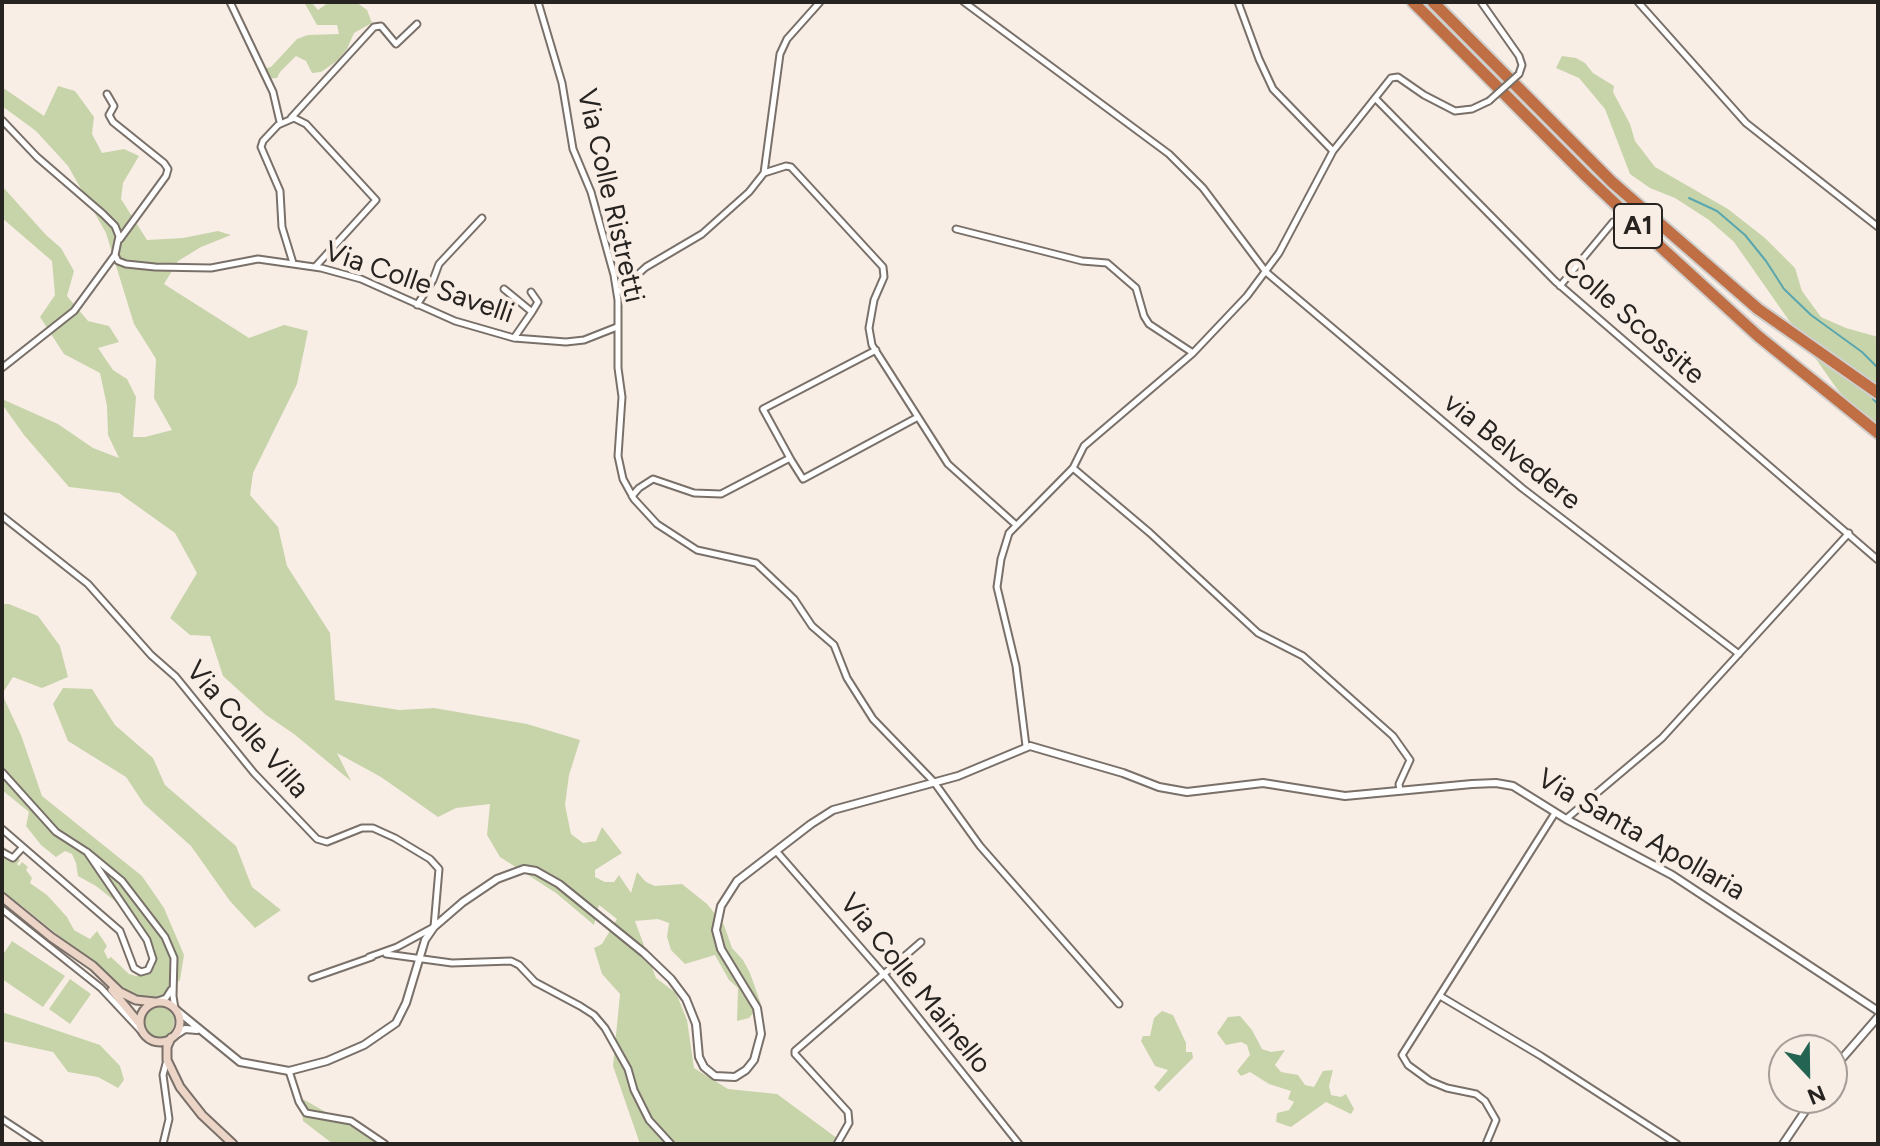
<!DOCTYPE html>
<style>
body{margin:0}
#map{position:relative;width:1880px;height:1146px;overflow:hidden;background:#f9eee6;font-family:Figtree,sans-serif}
canvas{display:block}
.frame{position:absolute;inset:0;border:4px solid #272320;pointer-events:none}
.north{position:absolute;left:1768px;top:1034px;width:80px;height:80px;box-sizing:border-box;background:#f9eee6;border:2px solid #a59d97;border-radius:50%;rotate:158deg;font-size:22px;font-weight:700;line-height:32px;text-align:center;color:#272320}
.north::after{content:'';display:block;margin:auto;width:28px;height:36px;background:#236452;clip-path:polygon(50% 0,100% 100%,50% 72%,0 100%)}
</style>
<div id="map">
<canvas width="1880" height="1146"></canvas>
<div class="frame"></div>
<div class="north">N</div>
</div>
<script>
const c = document.querySelector('canvas').getContext('2d');
c.lineJoin = 'round';
function fillPath(path, color) {
  c.fillStyle = color;
  c.fill(path, 'evenodd');
}
function poly(rows) {
  const path = new Path2D();
  for (const r of rows) {
    if (r.length === 3) {
      path.moveTo(r[0] + r[2], r[1]);
      path.arc(r[0], r[1], r[2], 0, 2 * Math.PI);
      continue;
    }
    path.moveTo(r[0], r[1]);
    for (let i = 2; i < r.length; i += 2) path.lineTo(r[i], r[i + 1]);
  }
  return path;
}
function strokePath(path, color, width, dash) {
  c.strokeStyle = color;
  c.lineWidth = width;
  c.lineCap = dash ? 'butt' : 'round';
  c.setLineDash(dash || []);
  c.stroke(path);
}
function drawText(font, color, halo, rows, align = 'center') {
  c.font = font + ' Figtree,sans-serif';
  c.lineWidth = 8;
  c.setLineDash([]);
  c.textBaseline = 'middle';
  c.strokeStyle = halo;
  c.fillStyle = color;
  for (const [text, x, y, turn = 0] of rows) {
    c.save();
    c.translate(x, y);
    c.rotate((+turn || 0) * Math.PI / 180);
    c.textAlign = isNaN(turn) ? turn : align;
    if (halo) c.strokeText(text, 0, 0);
    c.fillText(text, 0, 0);
    c.restore();
  }
}
const green = poly([
 [304,2,311,2,318,10,329,2,356,2,367,10,372,23,354,33,347,49,337,61,321,72,312,73,306,61,296,56,280,72,277,78,263,79,259,70,271,67,297,39,308,35,339,34,337,25,317,25],
 [1562,56,1576,58,1585,63,1593,73,1614,86,1613,92,1630,124,1635,141,1655,167,1728,209,1765,238,1795,268,1802,291,1821,317,1846,328,1878,337,1878,427,1861,415,1837,389,1734,242,1709,220,1675,198,1650,188,1630,174,1605,109,1579,78,1556,68],
 [58,86,75,91,94,117,92,134,102,153,124,149,139,156,123,183,121,199,147,240,183,238,218,231,231,235,201,247,178,261,164,284,249,338,284,325,308,331,297,384,253,473,250,495,278,527,287,566,330,633,335,700,399,710,434,708,527,724,580,740,569,775,565,805,571,834,583,843,596,841,602,827,622,853,595,870,595,877,605,882,614,882,619,875,631,893,637,872,646,882,655,886,682,884,707,904,724,925,732,948,743,960,750,973,761,1004,749,1018,737,1021,738,988,729,980,715,955,685,964,671,950,667,937,669,923,658,919,635,921,656,978,676,993,687,1020,694,1068,728,1089,777,1094,845,1144,640,1144,613,1066,620,994,602,974,594,948,602,944,617,919,599,905,594,925,556,893,500,857,487,835,490,804,456,808,438,817,381,777,337,753,351,781,294,734,266,715,223,676,210,636,190,635,170,618,197,573,175,533,119,493,69,487,24,435,2,404,2,399,58,424,93,448,119,458,108,435,107,406,100,373,64,354,40,317,55,295,52,261,2,218,2,186,46,235,61,248,74,271,67,296,88,321,109,326,119,342,98,348,113,370,127,379,136,397,133,437,145,437,172,430,154,398,156,359,134,324,106,233,68,166,36,131,2,106,2,87,44,116],
 [2,604,9,604,38,616,60,646,68,677,42,688,13,677,2,694],
 [63,688,92,689,115,725,153,758,165,785,236,846,252,887,281,910,255,928,230,901,191,846,144,804,126,777,68,741,53,704],
 [2,694,21,735,42,796,142,876,164,908,184,955,180,980,163,996,148,998,130,993,2,890,2,845,20,860,17,864,19,866,22,862,28,867,26,870,32,878,30,883,47,895,67,917,74,930,90,939,97,931,107,946,104,951,108,959,111,957,129,974,136,976,148,974,155,966,155,949,140,921,96,886,78,876,76,863,72,854,65,851,56,857,41,845,26,826,29,812,2,790],
 [12,941,65,976,43,1007,2,979,2,956],
 [70,979,91,994,70,1024,49,1009],
 [158,1022,16],
 [1162,1011,1173,1015,1186,1043,1186,1052,1192,1052,1193,1058,1159,1092,1154,1087,1168,1070,1155,1066,1141,1041,1143,1036,1150,1036,1154,1018],
 [2,1012,100,1045,120,1066,124,1080,118,1088,98,1077,68,1072,53,1052,2,1041],
 [1240,1016,1252,1030,1262,1049,1271,1052,1285,1050,1275,1065,1281,1072,1298,1075,1305,1085,1314,1087,1323,1071,1333,1070,1329,1086,1331,1095,1341,1097,1346,1094,1354,1109,1351,1114,1326,1102,1291,1127,1276,1122,1277,1113,1289,1110,1294,1102,1288,1099,1291,1091,1269,1084,1250,1072,1241,1076,1237,1071,1250,1055,1247,1045,1241,1042,1226,1045,1217,1033,1228,1017],
 [301,1098,382,1144,333,1144,303,1121]
]);
const stream = poly([
 [1689,198,1717,211,1745,235,1766,261,1784,289,1811,315,1862,352,1878,368],
 [1873,399,1878,404]
]);
const minor = poly([
 [230,2,273,92,280,122],
 [538,2,562,83,573,149,591,192,614,275,618,300,618,368,622,397,618,456,623,479,634,499,657,524,697,550,756,563,794,599,812,626,834,645,847,678,873,719,934,782,980,846,1119,1004],
 [964,2,1169,154,1203,188,1266,272,1522,488,1739,654],
 [1238,2,1259,59,1273,89,1333,151],
 [1481,2,1519,56,1522,65,1519,74],
 [1638,2,1746,123,1878,227],
 [107,94,114,106,109,115,113,122,164,163,168,169,166,176,120,239],
 [1375,98,1555,281,1878,560],
 [291,118,374,27,381,26,396,44,417,24],
 [2,120,37,157,103,214,115,226,119,236,115,255,74,311,2,368],
 [764,173,780,54,787,39,820,2],
 [956,229,1082,261,1107,263,1136,288,1144,316,1149,324,1193,353],
 [115,255,118,261,126,264,155,267,211,268,258,259,321,268,361,279,455,321,514,338,566,342,584,340,617,327],
 [293,263,282,227,280,191,261,147,263,141,278,125,294,118,306,124,376,200,316,266],
 [1560,286,1613,222],
 [504,289,532,312,514,338],
 [531,292,538,302,532,312],
 [617,293,646,267,702,234,749,192,764,173,786,166,791,167,883,267,884,277,874,300,869,328,872,345,948,464,1015,524],
 [417,305,433,280,439,264,482,218],
 [876,350,763,409,791,460,803,479,918,417],
 [1073,468,1150,533,1258,633,1303,656,1393,736,1410,760,1399,784,1400,790],
 [632,496,639,488,653,479,694,493,721,494,790,458],
 [2,516,88,584,151,655,176,677,254,773,317,839,327,842,362,828,373,828,395,838,430,859,439,869,434,927,397,947,369,957],
 [1026,746,1016,666,997,587,1001,559,1009,533,1073,468,1084,446,1193,353,1247,296,1279,253,1333,151,1391,78,1398,77,1424,95,1455,111,1472,109,1489,101],
 [2,772,56,832,87,852,122,881,165,937,174,958,173,996,175,1009],
 [1566,819,1662,738,1849,533],
 [2,829,120,931,134,968,141,972,148,970,153,959,147,940,87,852],
 [2,852,13,858,23,847],
 [777,852,887,978,1019,1144],
 [2,909,101,988,144,1034],
 [386,954,452,963,511,961,519,965,535,982,580,1006,594,1015,605,1028,628,1069,634,1090,649,1120,671,1144],
 [312,978,372,957],
 [1440,996,1541,1056,1677,1144],
 [155,1002,166,998,171,990],
 [289,1071,299,1102,306,1113,351,1121,385,1144],
 [2,1119,40,1144],
 [163,1144,169,1119,163,1075,167,1060],
 [837,1144,849,1123,848,1112,795,1054,795,1051,921,942],
 [1486,1144,1496,1120,1485,1101,1476,1094,1447,1088,1430,1081,1408,1065,1402,1055,1555,813]
]);
const tertiary = poly([
 [175,1009,240,1062,289,1071,327,1061,364,1045,396,1023,406,1003,425,940,434,927,463,902,497,879,524,869,536,871,559,884,644,953,671,979,686,999,696,1024,699,1057,704,1067,715,1076,735,1077,746,1070,754,1060,761,1034,757,1008,721,949,716,930,721,906,737,881,811,824,833,810,958,776,1030,746,1123,773,1159,787,1187,792,1263,783,1345,796,1472,784,1496,783,1513,786,1566,819,1672,875,1878,1011],
 [171,1038,185,1029,197,1030],
 [1832,1070,1878,1017],
 [1783,1144,1814,1098]
]);
const secondary = poly([
 [2,897,51,937,93,966,120,992,136,1000,155,1002],
 [112,990,139,1023],
 [160,1022,20],
 [171,1038,167,1047,167,1060,180,1087,202,1115,233,1144]
]);
const motorway = poly([
 [1413,2,1586,176,1665,251,1758,336,1878,433],
 [1433,2,1612,182,1758,309,1878,393]
]);
const minorBridge = poly([
 [1489,101,1519,74]
]);
const shields = [
 [1638,226,48]
];
const shieldNames = [
 ["A1",1638,226]
];
const streetNames = [
 ["Via Colle Ristretti",610,196,77],
 ["Via Colle Savelli",419,283,19],
 ["Colle Scossite",1633,321,41],
 ["via Belvedere",1512,452,39],
 ["Via Colle Villa",247,730,49],
 ["Via Santa Apollaria",1641,835,30],
 ["Via Colle Mainello",915,984,51]
];
fillPath(green, '#c7d4aa');
strokePath(stream, '#5aa6af', 2);
strokePath(minor, '#797069', 9);
strokePath(tertiary, '#797069', 10);
strokePath(secondary, '#797069', 11);
strokePath(motorway, '#cfcfce', 15);
strokePath(minor, '#fff', 5);
strokePath(tertiary, '#fff', 6);
strokePath(secondary, '#ecd4c7', 7);
strokePath(motorway, '#c06f45', 11);
strokePath(minorBridge, '#797069', 9, []);
strokePath(minorBridge, '#fff', 5);
for (const [x, y, w] of shields) {
  const box = new Path2D();
  box.roundRect(x - w / 2, y - 22, w, 44, 6);
  c.fillStyle = '#f9eee6';
  c.fill(box);
  strokePath(box, '#272320', 2);
}
drawText('bold 26px', '#272320', null, shieldNames);
drawText('28px', '#272320', '#f9eee6', streetNames);
</script>
